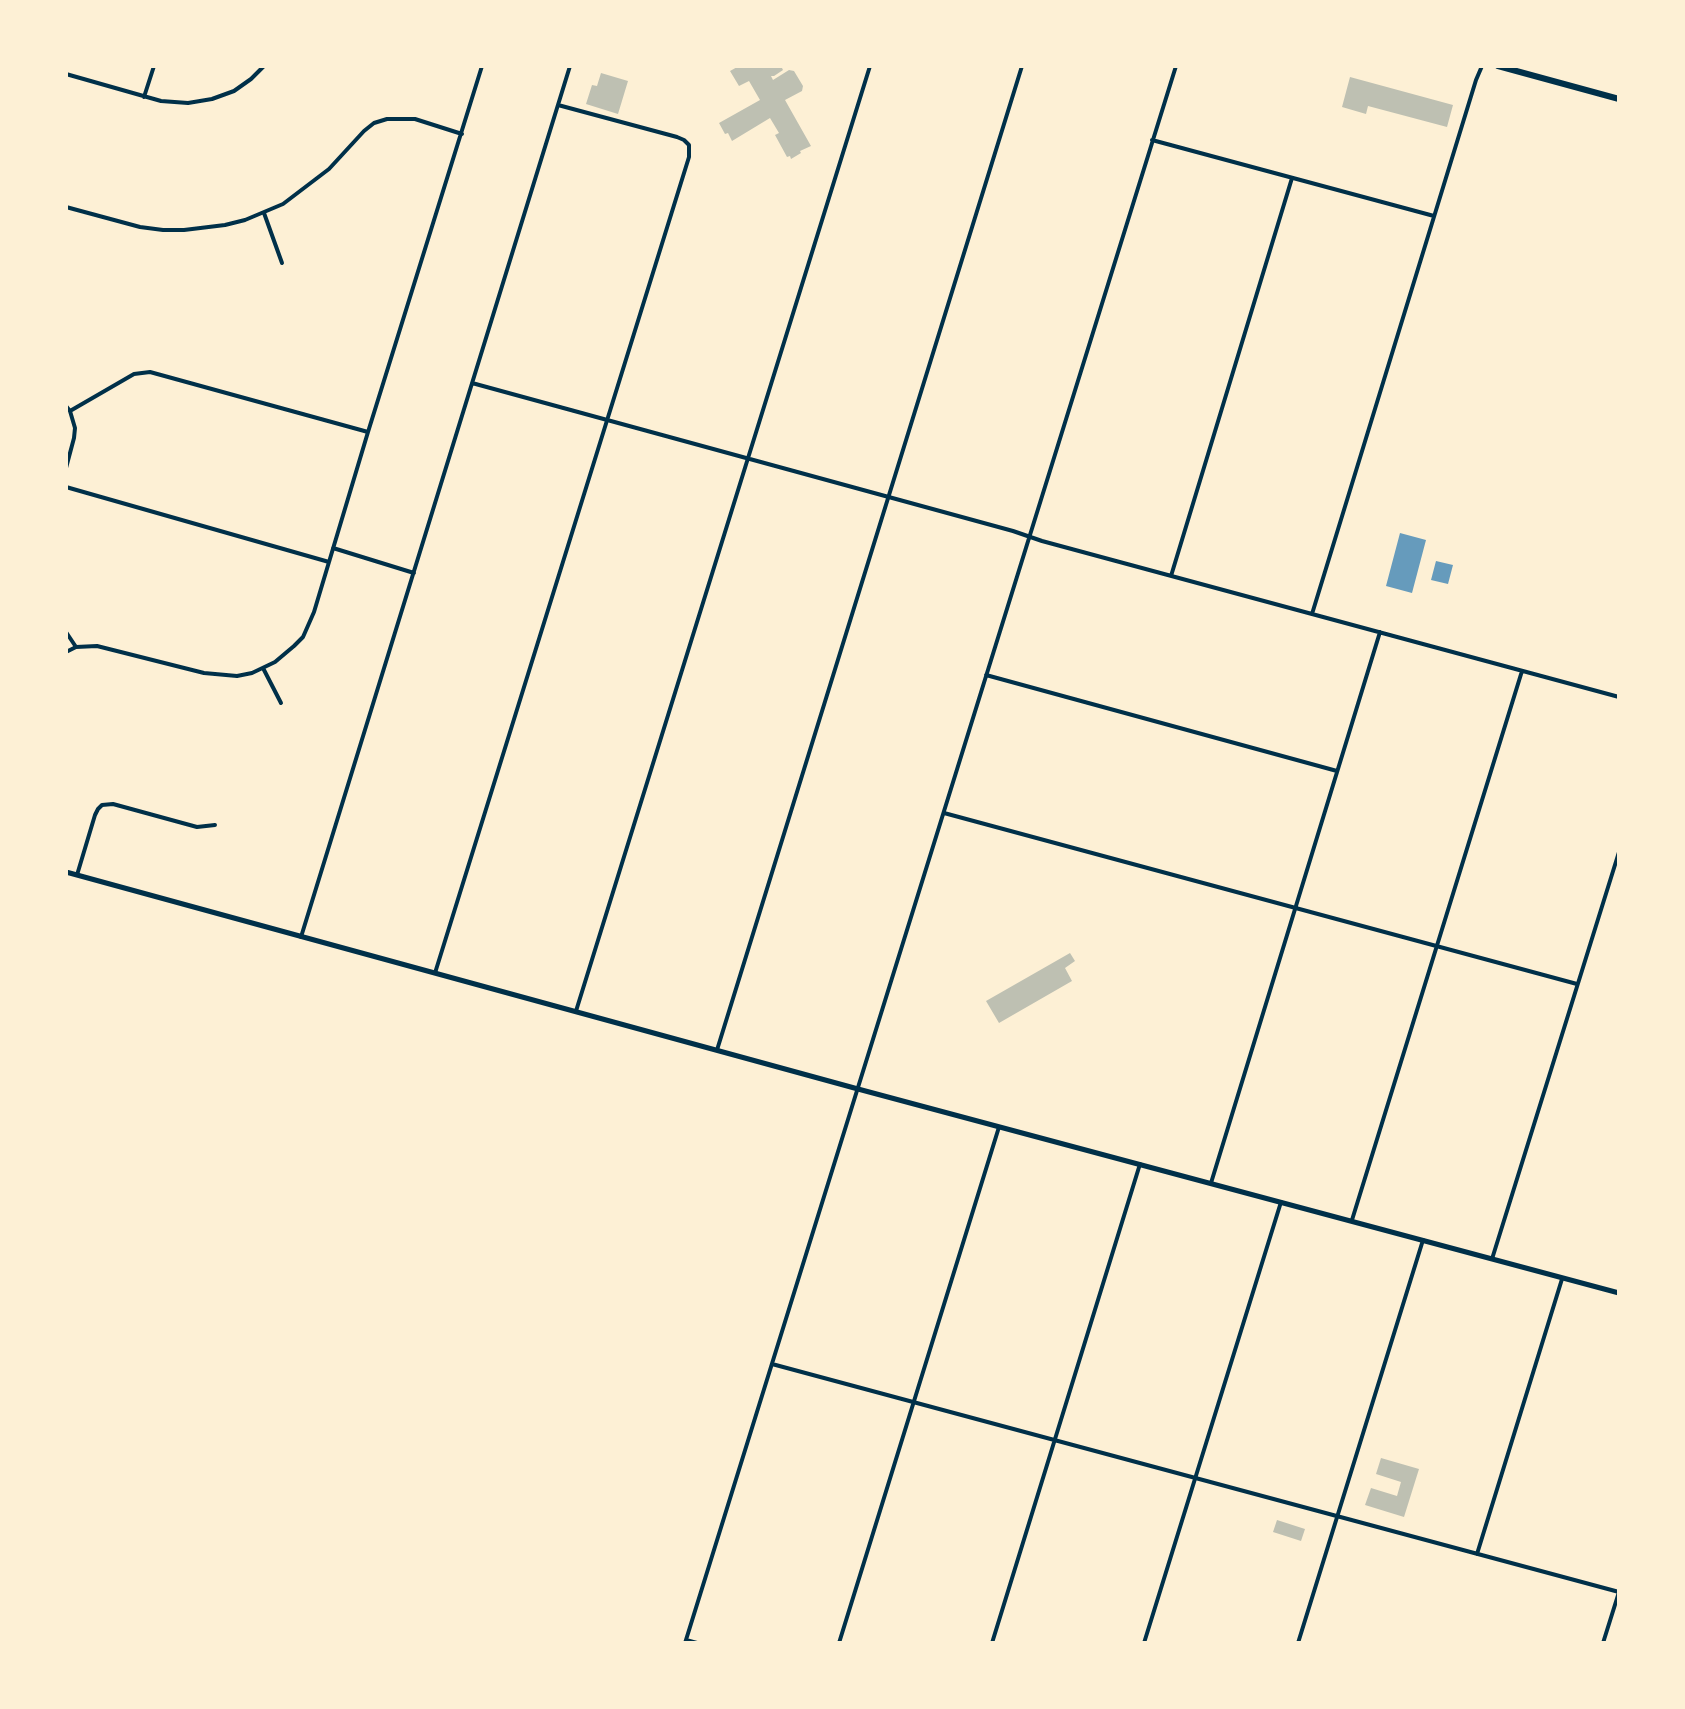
<!DOCTYPE html>
<style>
body{margin:0}
#map{position:relative;width:1685px;height:1709px;overflow:hidden;background:#fdf0d5;font-family:"Golos Text",sans-serif}
canvas{display:block}
.frame{position:absolute;inset:0;border:68px solid #fdf0d5;pointer-events:none}
</style>
<div id="map">
<canvas width="1685" height="1709"></canvas>
<div class="frame"></div>
</div>
<script>
const c = document.querySelector('canvas').getContext('2d');
c.lineJoin = 'round';
function fillPath(path, color) {
  c.fillStyle = color;
  c.fill(path, 'evenodd');
}
function poly(rows) {
  const path = new Path2D();
  for (const r of rows) {
    path.moveTo(r[0], r[1]);
    for (let i = 2; i < r.length; i += 2) path.lineTo(r[i], r[i + 1]);
  }
  return path;
}
function strokePath(path, color, width, dash) {
  c.strokeStyle = color;
  c.lineWidth = width;
  c.lineCap = dash ? 'butt' : 'round';
  c.setLineDash(dash || []);
  c.stroke(path);
}
const water = poly([
 [1400,533,1426,540,1412,593,1386,586],
 [1436,561,1453,565,1448,584,1431,580]
]);
const building = poly([
 [739,66,781,66,783,70,774,76,771,76,773,80,789,70,794,71,803,86,802,91,785,100,811,146,800,151,801,153,791,159,790,156,787,157,775,135,779,133,770,118,732,141,728,133,725,134,719,123,760,100,749,81,739,86,730,71],
 [601,73,628,81,618,114,586,104,592,85,597,86],
 [1350,77,1453,105,1447,127,1368,106,1366,114,1342,107],
 [1070,953,1075,961,1065,968,1072,981,999,1023,986,1001],
 [1381,1458,1419,1469,1404,1517,1365,1505,1371,1488,1397,1496,1401,1482,1376,1474],
 [1277,1520,1305,1529,1301,1541,1273,1532]
]);
const minor = poly([
 [66,74,161,101,188,103,212,99,234,91,251,79,264,66],
 [144,97,154,66],
 [1152,140,1434,216],
 [66,207,140,227,163,230,184,230,225,225,245,220,283,204,329,169,364,131,374,123,387,119,415,119,462,134],
 [264,213,282,263],
 [472,383,1013,531,1042,541,1619,697],
 [66,406,70,411,75,428,74,438,66,468],
 [70,411,134,374,150,372,368,432],
 [66,487,329,562],
 [333,548,414,573],
 [1171,576,1292,178],
 [1312,614,1476,80,1482,66],
 [66,632,76,647],
 [66,652,76,647,97,646,204,673,237,676,252,673,275,662,294,646,303,637,314,612,368,432,482,66],
 [263,668,281,703],
 [986,675,1337,771],
 [944,813,1577,984],
 [77,875,95,815,98,809,102,805,113,804,197,827,215,825],
 [301,937,570,66],
 [435,973,689,157,689,145,684,140,677,137,558,105],
 [576,1011,870,66],
 [717,1050,1022,66],
 [1211,1183,1380,632],
 [1352,1220,1522,671],
 [1492,1259,1619,852],
 [772,1364,1619,1592],
 [1477,1554,1562,1279],
 [686,1640,697,1643],
 [685,1643,1176,66],
 [839,1643,999,1127],
 [992,1643,1140,1164],
 [1144,1643,1281,1202],
 [1298,1643,1423,1240],
 [1603,1643,1619,1592]
]);
const tertiary = poly([
 [66,872,858,1089,1619,1293]
]);
const secondary = poly([
 [1498,66,1619,99]
]);
fillPath(water, '#669bbc');
fillPath(building, '#bec0b2');
strokePath(minor, '#003049', 4);
strokePath(tertiary, '#003049', 5);
strokePath(secondary, '#003049', 6);
</script>
